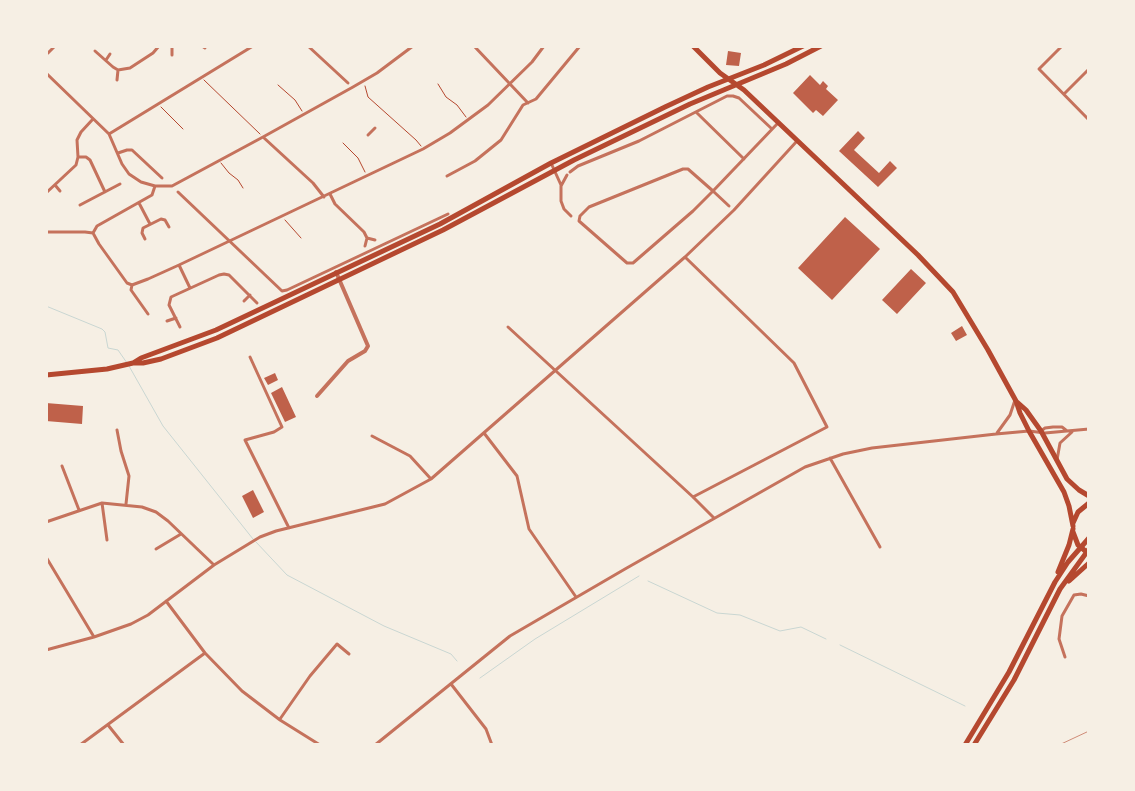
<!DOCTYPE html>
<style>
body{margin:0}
#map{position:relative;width:1135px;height:791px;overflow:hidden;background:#f6efe4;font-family:Poppins,sans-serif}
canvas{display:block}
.frame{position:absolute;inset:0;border:48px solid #f6efe4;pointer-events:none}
</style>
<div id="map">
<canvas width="1135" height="791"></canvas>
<div class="frame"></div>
</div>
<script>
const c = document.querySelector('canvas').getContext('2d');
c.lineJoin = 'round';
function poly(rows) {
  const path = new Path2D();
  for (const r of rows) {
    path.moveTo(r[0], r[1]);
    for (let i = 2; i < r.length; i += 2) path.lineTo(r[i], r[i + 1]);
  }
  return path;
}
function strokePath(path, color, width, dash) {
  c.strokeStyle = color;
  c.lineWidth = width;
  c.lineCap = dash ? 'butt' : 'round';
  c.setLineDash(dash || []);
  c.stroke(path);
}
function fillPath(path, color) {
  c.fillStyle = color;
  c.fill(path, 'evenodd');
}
const stream = poly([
 [46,306,102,329,105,332,108,348,118,350,127,363],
 [129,366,163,426,253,539],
 [256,542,287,575,384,626,451,654,457,661],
 [648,581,717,613,740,615,780,631,801,627,826,639],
 [840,645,965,706],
 [480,678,535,639,639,576]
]);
const building = poly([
 [728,51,741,53,739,66,726,65],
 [810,75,820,85,823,81,828,86,826,89,838,100,823,116,816,110,813,113,793,93],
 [858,131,865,138,854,150,879,173,890,161,897,168,878,187,839,151],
 [845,217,880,249,832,300,798,268],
 [911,269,926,283,897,314,882,300],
 [962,326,967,335,956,341,951,333],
 [275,373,278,380,268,385,264,378],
 [282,387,296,417,285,422,271,393],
 [46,403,83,406,82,424,46,421],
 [253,490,264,512,253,518,242,496]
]);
const path = poly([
 [204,80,260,134],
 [438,84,446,97,457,105,466,117],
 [278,85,295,100,302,111],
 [365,86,368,97,416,140,421,146],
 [161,107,183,129],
 [343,143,358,158,365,172],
 [221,163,229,173,238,180,243,188],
 [285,220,301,238]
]);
const minor = poly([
 [202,46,205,48],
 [308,46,348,83],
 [474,46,528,103],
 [1062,46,1039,69,1089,120],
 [172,47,172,55],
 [95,51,113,67,118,70,130,68,153,53,159,46],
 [48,53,55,46],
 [106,60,110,54],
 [46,73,109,134,122,164,129,174,141,182,155,186,172,186,263,137,353,87,377,73,413,46],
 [117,80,118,70],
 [1064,94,1089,69],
 [696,112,744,159],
 [109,134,253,46],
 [368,135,375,128],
 [263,137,313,183,324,197],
 [118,153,127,150,132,150,162,178],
 [78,157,86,157,90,160,105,192],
 [551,163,561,185],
 [570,172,578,166,639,141,727,96,733,96,739,98,772,129],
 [567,175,561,186,561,201,564,209,571,216],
 [447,176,475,161,501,140,523,105,536,99,580,46],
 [55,185,60,191],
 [178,192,282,291,287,290,448,214],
 [46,193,76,165,78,157,77,140,81,132,93,119],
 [330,194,335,204,364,232,367,238,375,240],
 [139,203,150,224],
 [80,205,120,184],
 [729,206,713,191,688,169,683,169,589,207,580,216,579,221,627,263,633,263,693,211,713,191,778,123],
 [46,232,85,232,93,233,97,226,152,195,155,186],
 [93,233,99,244,127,283,132,285,131,290,148,314],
 [145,239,142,233,143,228,161,219,165,220,169,227],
 [365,246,367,238],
 [685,257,794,363,827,427,693,497],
 [179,265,190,288],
 [132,285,148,279,179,265,423,149,450,133,488,105,532,62,544,46],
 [244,301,250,295],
 [167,321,176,318],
 [180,327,169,305,171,297,219,275,224,274,229,275,257,303],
 [508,327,693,497,714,518],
 [250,357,282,427,274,432,245,440,289,528],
 [117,430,121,451,129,476,126,504],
 [1041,431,1045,428,1053,427,1062,427,1067,431],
 [484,433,517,476,529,529,576,597],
 [997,433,1010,415,1015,400],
 [372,436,410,456,431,479],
 [830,458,880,547],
 [1057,460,1060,443,1072,432],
 [62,466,79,510],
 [102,503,107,540],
 [46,522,102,503,142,507,156,512,168,521,214,565],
 [156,549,181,534],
 [46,557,94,637],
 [166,601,205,653,242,691,280,720,320,745],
 [46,650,94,637,131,624,148,615,214,565,260,537,276,531,385,504,431,479,685,257,734,210,797,141],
 [1065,657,1059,639,1062,616,1074,595,1081,594,1089,596],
 [451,684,486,729,492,745],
 [280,719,310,676,337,644,349,654],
 [108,725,124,745],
 [80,745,205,653],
 [375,745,510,636,625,569,805,467,843,454,872,448,996,434,1029,431,1045,433,1089,429]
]);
const tertiary = poly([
 [317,396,348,361,365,351,368,346,336,272]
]);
const primary = poly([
 [693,46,720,73,744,90,918,255,953,292,988,350,1016,401,1020,413,1029,431,1064,492,1069,506,1073,526],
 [133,363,141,358,216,330,440,224,551,163,665,107,708,87,764,65,803,46],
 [46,375,107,369,133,363,143,363,161,359,217,338,443,230,574,160,690,104,786,64,821,46],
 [1017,402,1026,410,1041,431,1067,479,1079,490,1089,496],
 [1073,523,1078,512,1089,503],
 [1073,532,1078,545,1089,554]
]);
const trunk = poly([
 [1058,572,1069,545,1073,529],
 [1069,581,1089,563],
 [965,745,1009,672,1055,582,1068,562,1089,538],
 [974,745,1014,680,1060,589,1089,549]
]);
const rail = poly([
 [1059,745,1089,731]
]);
strokePath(stream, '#c9d6d2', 1);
fillPath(building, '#bf614a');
strokePath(path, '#b5482f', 1);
strokePath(minor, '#c5725c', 3);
strokePath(tertiary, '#c5725c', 4);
strokePath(primary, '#b5482f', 5);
strokePath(trunk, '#b5482f', 5);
strokePath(rail, '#cf8b77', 1);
</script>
